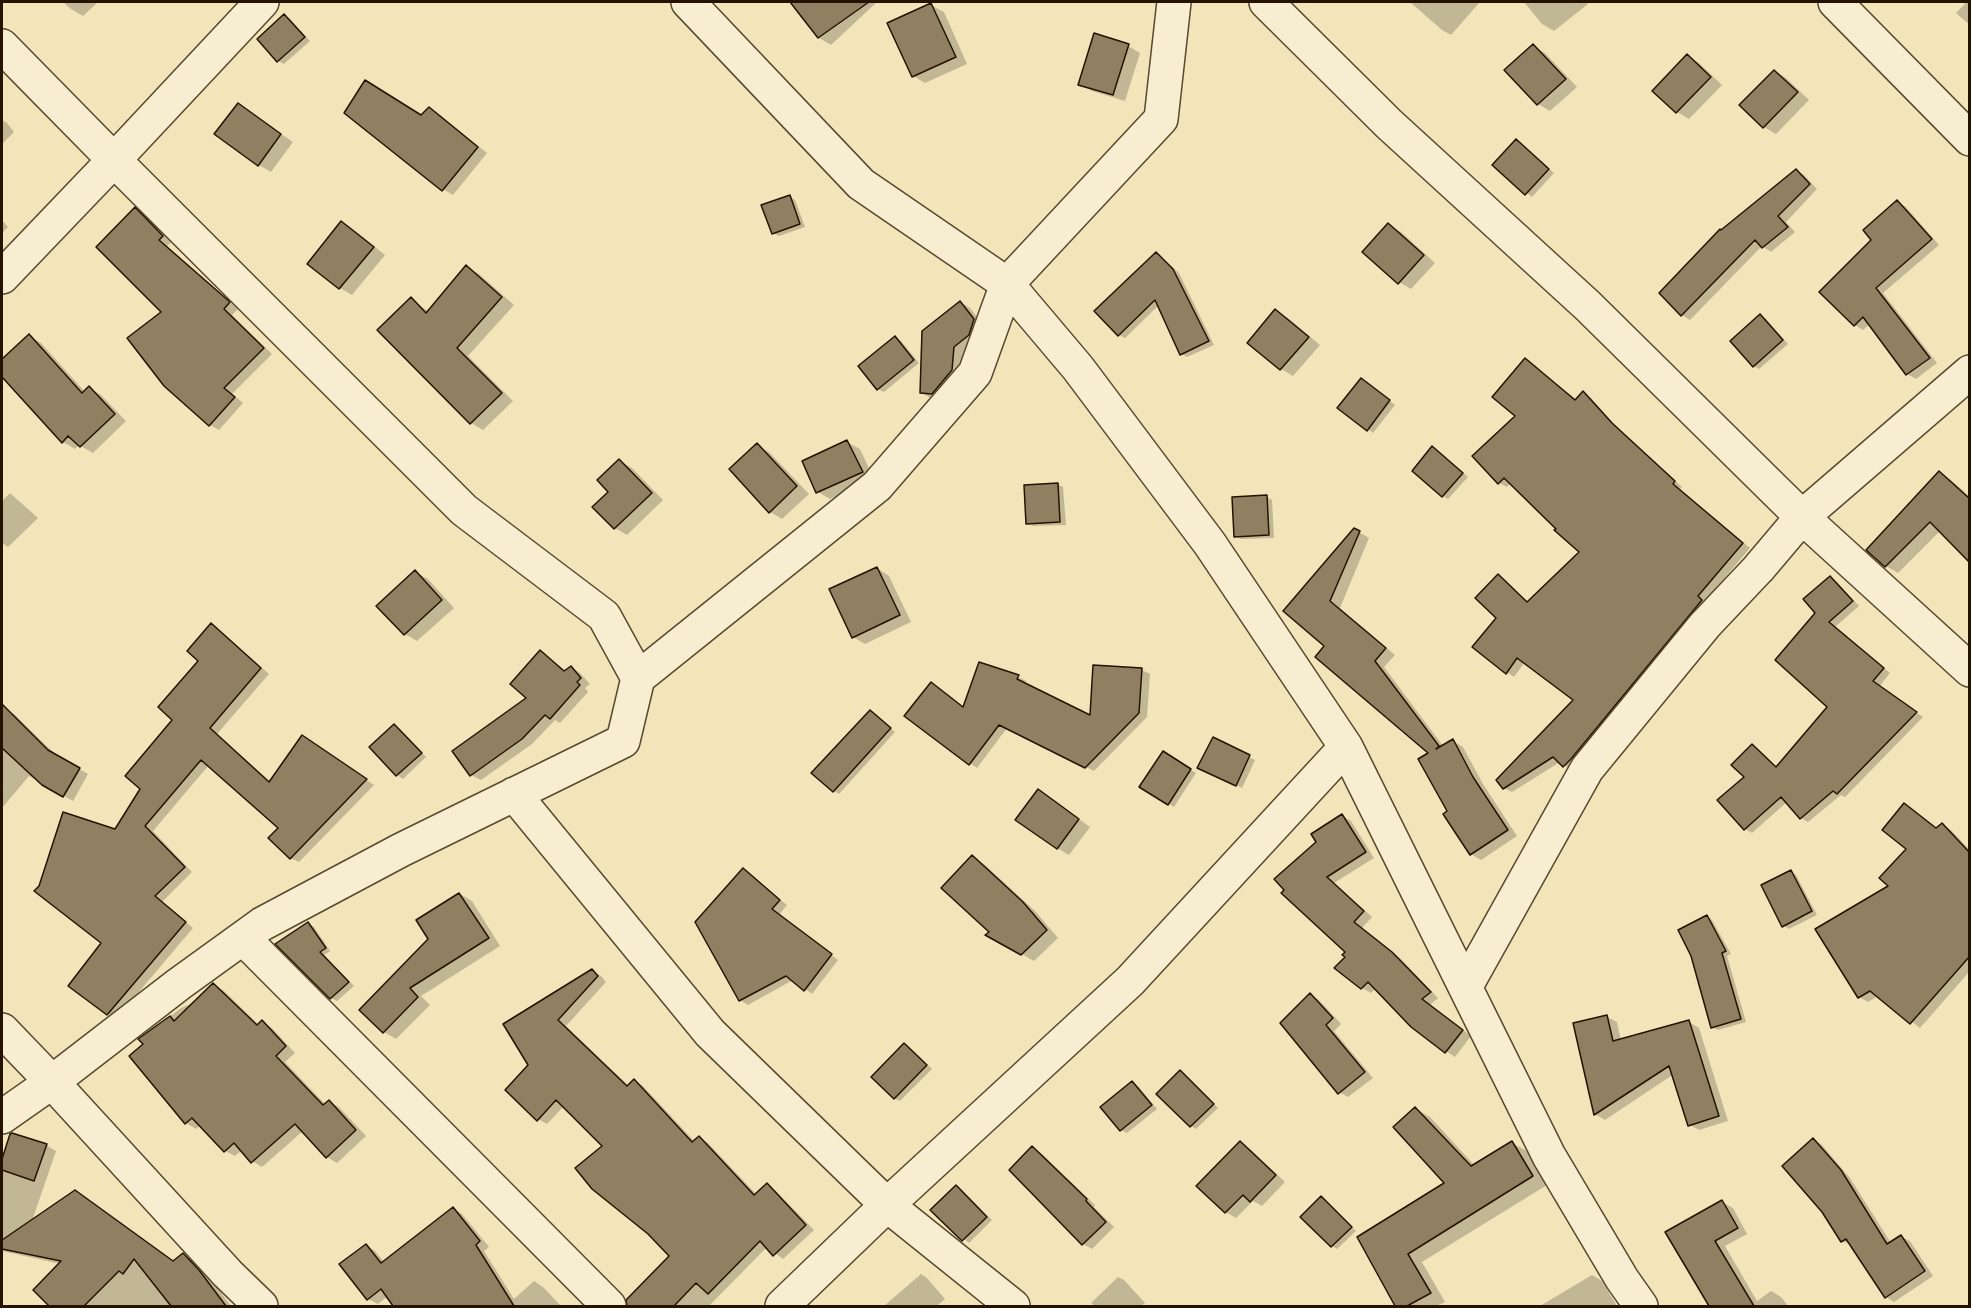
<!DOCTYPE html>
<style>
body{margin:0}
#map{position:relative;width:1971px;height:1308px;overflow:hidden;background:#f2e5ba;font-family:"Sorts Mill Goudy",serif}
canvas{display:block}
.frame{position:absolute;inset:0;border:3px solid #241300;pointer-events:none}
</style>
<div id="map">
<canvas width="1971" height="1308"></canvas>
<div class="frame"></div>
</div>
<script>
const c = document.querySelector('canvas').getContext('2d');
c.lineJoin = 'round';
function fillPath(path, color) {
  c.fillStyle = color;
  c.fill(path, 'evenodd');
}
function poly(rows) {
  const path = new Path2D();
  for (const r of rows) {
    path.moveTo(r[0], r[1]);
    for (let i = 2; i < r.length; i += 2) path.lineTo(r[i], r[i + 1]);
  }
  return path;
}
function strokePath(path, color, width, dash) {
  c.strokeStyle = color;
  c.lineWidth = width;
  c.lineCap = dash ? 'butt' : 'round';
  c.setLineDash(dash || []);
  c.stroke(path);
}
const shadow = poly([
 [63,2,98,2,83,16,71,9],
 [792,2,877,2,831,45,819,38],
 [1410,2,1477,2,1479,3,1451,35,1442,30],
 [1524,2,1587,2,1588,4,1554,31,1542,24],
 [1963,2,1970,2,1970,25,1956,13,1965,4],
 [931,5,944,12,967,64,925,83,913,76],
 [285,16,290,19,310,41,284,64,278,61],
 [1128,46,1140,53,1125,101,1092,91,1080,84],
 [1533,46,1545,53,1577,87,1550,111,1538,104],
 [1687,56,1699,63,1722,85,1689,119,1677,112],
 [1774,71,1786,78,1809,100,1776,134,1764,127],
 [238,105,293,142,271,172,259,165],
 [430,109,440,115,487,153,453,195,443,189,421,117],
 [2,120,7,123,14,132,2,144],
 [1516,141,1554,173,1532,197,1494,165],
 [1796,171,1804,175,1817,189,1786,222,1795,232,1771,252,1762,246,1690,320,1682,315,1661,293],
 [790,197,795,200,805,227,779,236,773,233],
 [1898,202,1906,207,1939,245,1883,293,1937,363,1916,379,1907,374,1870,324,1863,330,1855,325,1873,240],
 [135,209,144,214,171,242,167,246,238,309,232,315,272,354,232,394,243,403,219,430,210,425,163,312],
 [2,220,8,227,2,233],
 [342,223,354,230,385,255,352,295,340,288],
 [1389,225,1401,232,1435,263,1411,289,1399,282],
 [1157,254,1179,273,1214,345,1187,357,1182,354,1159,305,1125,338,1119,335],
 [467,267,479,274,514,305,468,356,513,401,483,430,471,423,379,330,411,299,429,312],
 [960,302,970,308,984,326,979,341,964,353,962,376,932,399,922,393],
 [1275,311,1288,318,1320,345,1293,376,1281,369,1249,342],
 [1761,316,1766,319,1788,344,1759,369,1754,366],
 [29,336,41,343,85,392,89,388,101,395,126,421,93,453,79,445,75,449,63,442,2,375,2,361],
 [896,338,901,341,919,363,884,392,878,389],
 [1526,360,1577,400,1583,393,1591,398,1619,430,1682,487,1680,489,1750,548,1705,601,1572,770,1560,762,1512,792,1504,788,1575,700,1525,662,1514,677,1507,672,1498,618,1498,576,1506,581,1529,603,1581,552,1511,483,1507,487,1499,483,1517,416],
 [1367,383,1395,405,1373,433,1368,429],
 [847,442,860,449,874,479,830,499,818,492],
 [757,445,769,452,809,494,782,519,770,512],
 [1438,451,1468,477,1448,499,1443,496],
 [620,461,632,468,663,500,627,535,615,528,610,492],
 [1939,473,1951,480,1970,497,1970,560,1940,531,1898,573,1886,566],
 [1057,484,1063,487,1066,525,1033,526,1028,523],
 [10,493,38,518,8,547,2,543,2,501],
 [1267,497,1272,500,1274,538,1241,539,1236,536],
 [1355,530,1369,538,1340,608,1395,655,1384,667,1443,746,1453,741,1463,747,1483,784,1517,836,1481,860,1471,854,1449,811,1430,754,1326,645,1285,611],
 [877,568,889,576,911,622,865,644,853,637],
 [415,572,428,579,454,608,417,641,405,634],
 [1830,577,1837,582,1859,606,1835,627,1890,673,1879,687,1923,717,1845,797,1841,795,1808,822,1801,818,1787,802,1752,833,1745,829,1746,777,1752,746,1777,767,1829,706,1817,613],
 [211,625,219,630,269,674,217,734,271,782,310,742,374,785,299,862,290,858,280,828,209,765,153,831,192,872,162,902,193,928,116,1019,70,985,104,943,116,831,142,789,174,720,200,661],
 [540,652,566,671,571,667,580,673,590,684,585,688,588,692,560,723,555,720,532,744,481,780,471,775,529,698],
 [1095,667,1142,670,1150,674,1147,717,1094,771,1007,728,977,768,970,763,932,684,964,708,1018,677,1026,681,1024,684,1092,718],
 [4,709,14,714,58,757,88,774,73,801,29,776,2,808,2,712],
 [871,712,895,732,839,794,834,791],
 [395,726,400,729,426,757,403,779,397,775,371,747],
 [1213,739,1255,760,1242,788,1205,770],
 [1163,753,1196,773,1174,807,1141,786],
 [1039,791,1090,827,1069,855,1057,848],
 [1905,805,1937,829,1942,825,1951,830,1970,850,1970,971,1920,1028,1878,996,1868,1002,1859,997,1890,886,1908,849],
 [1342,816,1351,821,1374,858,1334,883,1372,917,1362,928,1401,959,1438,998,1430,1005,1471,1036,1455,1057,1446,1051,1376,988,1371,993,1362,988,1347,957,1347,951,1283,892,1318,842],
 [972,857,984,864,1035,911,1058,938,1034,961,988,935,991,932],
 [743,870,787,905,779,915,838,960,812,994,793,980,748,1005,740,1000],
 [1791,872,1796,875,1817,915,1789,929,1783,925],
 [460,894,472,901,500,946,421,996,430,1005,396,1039,384,1032,361,1010,430,939],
 [1707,916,1712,920,1731,954,1727,956,1746,1022,1718,1030,1712,1027],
 [309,924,314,927,330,951,324,955,354,986,337,1001,331,998,278,944],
 [592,971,601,976,606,982,566,1026,629,1086,635,1081,643,1086,695,1142,699,1138,708,1143,757,1195,767,1185,775,1190,814,1230,783,1259,767,1247,709,1306,648,1306,635,1293,671,1256,604,1146,564,1106,547,1124,538,1119,530,1066,505,1025],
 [213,985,223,990,259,1025,262,1022,272,1028,295,1053,285,1062,326,1105,329,1102,339,1107,366,1136,337,1163,327,1157,303,1131,262,1167,252,1161,242,1150,235,1156,225,1151,201,1125,196,1129,186,1123,146,1043,140,1039,181,1008,195,1002],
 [1310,995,1319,1000,1341,1024,1334,1031,1373,1078,1348,1097,1339,1092],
 [1607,1017,1617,1022,1621,1041,1689,1022,1699,1028,1728,1121,1699,1130,1690,1125,1674,1074,1605,1120,1595,1114],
 [905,1045,932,1069,900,1101,894,1098],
 [1180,1072,1218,1108,1196,1129,1191,1126],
 [1132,1083,1138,1086,1157,1109,1127,1133,1121,1130,1102,1107],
 [1416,1109,1430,1117,1475,1166,1512,1143,1527,1151,1547,1185,1422,1262,1445,1302,1436,1306,1397,1306,1359,1238,1447,1183],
 [11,1135,46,1145,56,1151,32,1221,174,1262,184,1255,193,1261,209,1277,231,1306,51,1306,35,1290,61,1264,2,1251,2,1164],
 [1814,1140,1822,1145,1850,1178,1891,1243,1901,1237,1910,1241,1933,1276,1894,1302,1886,1297,1852,1245,1842,1241],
 [1240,1143,1250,1149,1285,1182,1262,1206,1253,1201,1236,1218,1226,1212,1198,1186],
 [1032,1148,1041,1153,1095,1205,1094,1207,1114,1227,1092,1249,1083,1244],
 [956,1187,962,1190,992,1220,969,1243,932,1210],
 [1321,1198,1356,1231,1337,1249,1332,1246],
 [1722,1202,1733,1208,1747,1234,1725,1246,1757,1301,1771,1291,1781,1297,1788,1306,1711,1306,1667,1233],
 [453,1208,462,1214,489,1247,484,1251,514,1299,534,1281,543,1287,561,1306,448,1306,445,1301,437,1306,395,1306,388,1296,378,1304,368,1299,366,1245,375,1251,384,1262],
 [921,1274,927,1278,945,1299,937,1306,884,1306],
 [1592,1275,1602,1281,1617,1306,1540,1306],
 [1118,1277,1124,1280,1145,1303,1141,1306,1095,1306,1091,1303]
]);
const building = poly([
 [790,2,869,2,818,38,790,2],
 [931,3,956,57,912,77,887,23,931,3],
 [284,14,305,37,277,62,257,39,284,14],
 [1094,33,1129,44,1113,95,1078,85,1094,33],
 [1533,44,1566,79,1537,105,1504,70,1533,44],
 [1687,54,1711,77,1676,113,1652,91,1687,54],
 [1774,70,1798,92,1763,128,1739,105,1774,70],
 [365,80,421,115,429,107,478,147,442,191,344,113,365,80],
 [238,103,281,134,258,166,214,134,238,103],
 [1516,139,1549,169,1525,195,1492,165,1516,139],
 [1796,169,1810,184,1778,216,1788,227,1762,248,1755,240,1681,316,1659,293,1720,229,1721,230,1796,169],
 [790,195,800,224,772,234,761,205,790,195],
 [1897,200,1932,239,1876,288,1930,358,1906,375,1863,317,1854,326,1819,292,1871,240,1863,230,1897,200],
 [135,207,163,236,159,240,230,302,224,309,264,348,224,388,235,397,209,426,164,386,127,338,161,312,96,247,135,207],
 [341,221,374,247,339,289,307,264,341,221],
 [1388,223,1424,255,1398,284,1362,252,1388,223],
 [1156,252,1173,269,1209,341,1180,355,1155,300,1118,336,1094,311,1156,252],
 [466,265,502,297,457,348,502,393,470,424,377,330,411,297,426,313,466,265],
 [960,301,974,319,969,335,954,347,952,370,932,394,920,393,922,331,960,301],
 [1275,309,1309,337,1280,370,1247,343,1275,309],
 [1760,314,1783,340,1753,367,1730,341,1760,314],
 [29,334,82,393,89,386,115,414,80,447,68,436,62,443,2,377,2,359,29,334],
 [895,336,914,360,877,390,858,366,895,336],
 [1525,358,1575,400,1583,391,1612,423,1675,481,1673,484,1743,543,1698,596,1702,600,1571,759,1563,767,1553,757,1503,789,1496,780,1573,700,1517,658,1506,674,1472,647,1496,618,1475,598,1498,574,1527,602,1579,552,1554,530,1556,529,1504,478,1498,484,1472,456,1515,416,1492,397,1525,358],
 [1361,378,1390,400,1367,431,1337,408,1361,378],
 [847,440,863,472,816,493,802,461,847,440],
 [757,443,797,486,769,513,729,469,757,443],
 [1432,446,1463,473,1442,497,1412,471,1432,446],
 [619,459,652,493,614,529,592,507,608,492,597,480,619,459],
 [1939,471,1970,499,1970,563,1930,522,1885,567,1866,550,1939,471],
 [1058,483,1060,522,1026,524,1024,485,1058,483],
 [1267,495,1269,535,1234,537,1232,497,1267,495],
 [1354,528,1360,531,1330,601,1386,648,1375,661,1439,746,1436,749,1453,739,1473,777,1508,830,1470,855,1443,814,1447,811,1418,759,1428,753,1315,657,1324,646,1283,611,1354,528],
 [877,567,900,615,852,638,829,589,877,567],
 [415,570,442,600,404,635,376,606,415,570],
 [1830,576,1853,601,1829,622,1884,668,1873,681,1917,712,1837,794,1833,791,1800,819,1781,797,1744,830,1717,800,1744,777,1731,765,1752,744,1776,767,1827,707,1775,660,1815,613,1803,599,1830,576],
 [211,623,261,668,210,728,269,782,302,735,367,779,290,859,268,838,278,828,201,760,145,826,185,867,155,896,186,922,107,1015,68,986,101,943,34,891,39,886,63,812,115,829,140,789,125,776,172,720,158,707,198,661,187,651,211,623],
 [540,650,564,671,571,666,581,678,577,682,580,685,550,719,545,715,522,739,470,776,452,751,526,698,510,684,540,650],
 [979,662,1019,675,1017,679,1090,715,1093,665,1142,668,1139,713,1085,768,999,725,969,765,904,716,931,682,963,707,979,662],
 [2,704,48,750,80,768,63,797,42,785,2,748,2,704],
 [870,710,891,728,833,792,811,773,870,710],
 [394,724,422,753,396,776,369,747,394,724],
 [1213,737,1250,755,1236,786,1197,768,1213,737],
 [1163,751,1191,769,1168,805,1139,787,1163,751],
 [1038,789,1079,819,1057,849,1015,820,1038,789],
 [1904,803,1936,828,1942,823,1970,853,1970,956,1910,1024,1870,991,1858,998,1815,929,1888,886,1879,878,1906,849,1882,830,1904,803],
 [1342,814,1366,852,1327,877,1364,911,1354,922,1392,952,1431,992,1422,999,1463,1030,1445,1053,1411,1027,1368,982,1361,989,1334,968,1345,957,1342,955,1345,952,1281,893,1284,890,1274,879,1316,842,1311,834,1342,814],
 [972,855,1023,902,1047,930,1021,955,985,935,989,932,941,888,972,855],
 [743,868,780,900,772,909,832,954,804,991,786,976,739,1001,695,922,743,868],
 [1791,870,1812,911,1782,927,1761,885,1791,870],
 [459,893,489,938,410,988,418,997,383,1033,359,1010,428,939,416,920,459,893],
 [1707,915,1726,951,1722,953,1741,1019,1711,1028,1691,956,1678,930,1707,915],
 [308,922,326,948,320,952,349,982,330,999,275,944,308,922],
 [592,969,598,976,558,1020,627,1086,634,1079,692,1142,699,1136,754,1195,767,1183,806,1225,773,1256,760,1241,708,1294,696,1283,674,1306,627,1306,626,1300,669,1256,648,1234,592,1189,575,1168,602,1146,556,1100,537,1121,505,1090,528,1065,503,1024,592,969],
 [213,983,257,1025,262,1020,286,1046,276,1056,323,1105,329,1100,356,1130,326,1158,295,1124,251,1163,234,1143,224,1152,192,1118,185,1124,129,1056,143,1044,138,1039,170,1016,174,1021,213,983],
 [1310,993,1333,1018,1326,1025,1365,1072,1338,1094,1280,1023,1310,993],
 [1607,1015,1613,1041,1689,1020,1719,1116,1688,1126,1669,1066,1594,1115,1573,1023,1607,1015],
 [904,1043,927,1065,894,1099,871,1077,904,1043],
 [1180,1070,1214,1104,1190,1127,1156,1094,1180,1070],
 [1132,1081,1152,1105,1120,1131,1100,1107,1132,1081],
 [1415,1107,1471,1166,1512,1141,1533,1176,1408,1254,1431,1293,1407,1306,1395,1306,1357,1237,1444,1183,1393,1127,1415,1107],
 [12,1133,47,1144,34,1181,2,1170,2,1159,10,1134,12,1133],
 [1813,1138,1841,1170,1887,1244,1901,1235,1925,1271,1885,1298,1846,1239,1841,1242,1822,1212,1782,1166,1813,1138],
 [1240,1141,1276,1175,1250,1202,1243,1195,1225,1213,1196,1186,1240,1141],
 [1032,1146,1087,1199,1086,1201,1106,1222,1082,1245,1009,1170,1032,1146],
 [956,1185,987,1217,962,1241,930,1210,956,1185],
 [75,1190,173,1261,183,1253,199,1270,226,1306,171,1306,134,1259,123,1274,119,1271,84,1306,49,1306,33,1290,61,1261,2,1249,2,1240,75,1190],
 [1321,1196,1352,1227,1331,1247,1300,1217,1321,1196],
 [1722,1200,1738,1228,1715,1241,1754,1306,1709,1306,1665,1232,1722,1200],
 [453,1207,480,1241,476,1245,514,1306,393,1306,381,1289,367,1300,339,1264,366,1244,381,1263,453,1207]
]);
const minor = poly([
 [688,2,861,184,1007,284,1078,368,1210,544,1346,747,1549,1156,1622,1279,1641,1306],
 [1266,2,1389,124,1588,306,1802,517,1970,372],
 [1835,2,1970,139],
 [2,46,114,160,262,2],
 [2,277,114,160,464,510,604,616,638,678,623,741,401,850,262,924,179,984,52,1082,2,1117],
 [638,678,877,486,975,373,1007,284,1161,119,1174,2],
 [514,794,710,1033,887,1205,1013,1306],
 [243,938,609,1306],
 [1466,986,1587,769,1705,625,1758,569,1802,517,1970,670],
 [2,1030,52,1082,228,1274,261,1306],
 [782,1306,887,1205,1130,981,1346,747]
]);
fillPath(shadow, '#0003');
fillPath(building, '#8f8061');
strokePath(building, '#241300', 1.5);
strokePath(minor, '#58482e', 36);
strokePath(minor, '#f7eed2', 33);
</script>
